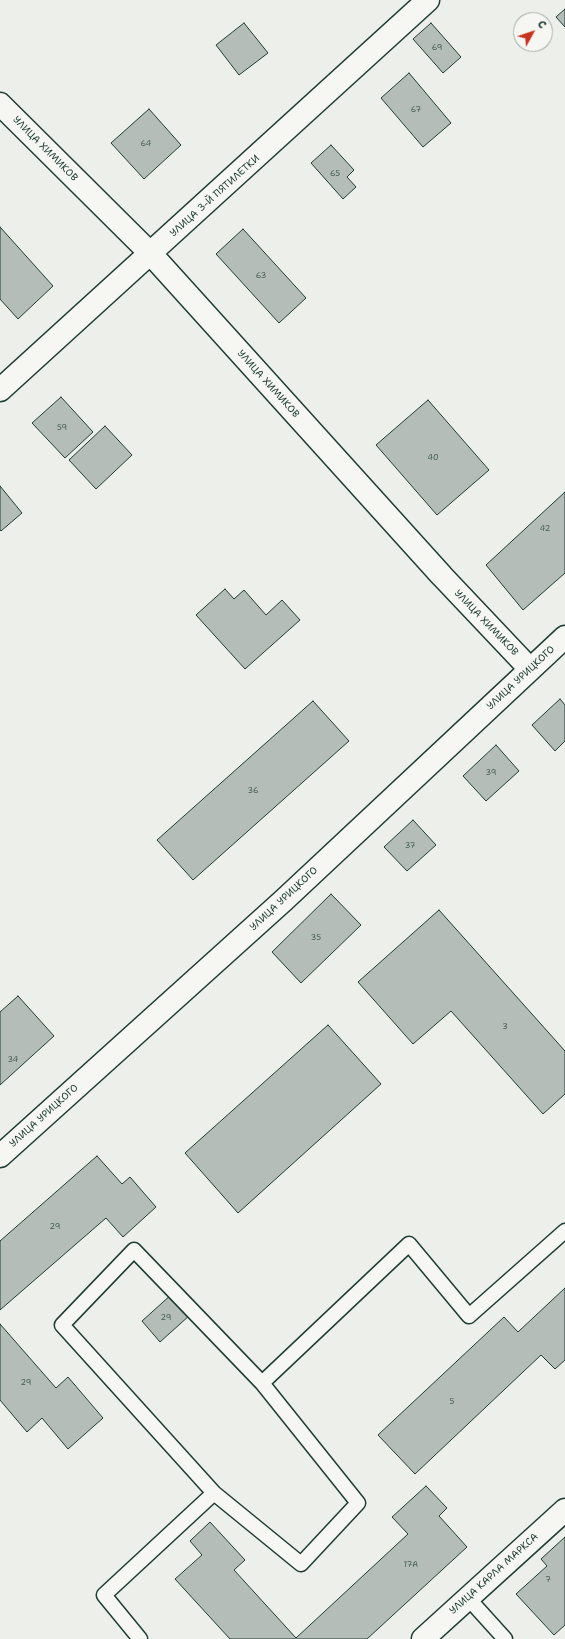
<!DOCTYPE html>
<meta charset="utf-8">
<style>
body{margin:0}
#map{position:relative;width:565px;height:1639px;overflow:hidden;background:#edefea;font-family:"Shantell Sans",sans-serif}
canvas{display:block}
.north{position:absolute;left:513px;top:12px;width:40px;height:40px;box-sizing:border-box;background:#f6f6f2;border:1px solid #a0aca6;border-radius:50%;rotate:50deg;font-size:11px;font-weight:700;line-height:16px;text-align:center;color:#1f3d34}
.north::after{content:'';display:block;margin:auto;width:14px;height:18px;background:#c8321e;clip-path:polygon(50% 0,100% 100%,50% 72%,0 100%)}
</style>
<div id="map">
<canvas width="565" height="1639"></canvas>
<div class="north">С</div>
</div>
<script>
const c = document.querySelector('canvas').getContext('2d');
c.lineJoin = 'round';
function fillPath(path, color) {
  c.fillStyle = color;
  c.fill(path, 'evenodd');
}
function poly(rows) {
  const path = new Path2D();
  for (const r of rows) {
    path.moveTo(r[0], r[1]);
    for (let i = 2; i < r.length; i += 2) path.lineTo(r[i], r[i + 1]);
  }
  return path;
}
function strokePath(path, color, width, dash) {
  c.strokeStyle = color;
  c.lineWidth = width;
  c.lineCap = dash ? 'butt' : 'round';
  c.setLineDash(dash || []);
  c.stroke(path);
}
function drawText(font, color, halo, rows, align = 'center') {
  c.font = font + ' "Shantell Sans",sans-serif';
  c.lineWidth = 4;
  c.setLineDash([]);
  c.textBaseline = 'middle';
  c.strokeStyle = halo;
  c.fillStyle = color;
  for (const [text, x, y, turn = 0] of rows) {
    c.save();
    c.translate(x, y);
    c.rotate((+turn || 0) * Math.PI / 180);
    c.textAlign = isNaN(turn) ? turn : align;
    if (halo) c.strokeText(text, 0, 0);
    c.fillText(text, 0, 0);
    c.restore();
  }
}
const building = poly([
 [565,9,565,27,556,17,565,9],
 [244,23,268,53,239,75,216,45,244,23],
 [431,23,461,57,443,73,413,39,431,23],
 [409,73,451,123,423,147,381,98,409,73],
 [149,109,181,145,144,179,111,143,149,109],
 [331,145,354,170,347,177,356,187,343,199,311,163,331,145],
 [0,227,53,286,18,319,0,299,0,227],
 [243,229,306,298,279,323,216,254,243,229],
 [61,397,93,432,65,458,32,423,61,397],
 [428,400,489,470,437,515,376,445,428,400],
 [105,426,132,455,96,489,69,460,105,426],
 [0,486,22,513,1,531,0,530,0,486],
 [565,492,565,573,523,610,486,565,565,492],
 [225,589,234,599,244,590,266,615,282,600,300,620,245,669,196,615,225,589],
 [560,699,565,705,565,741,555,751,532,725,560,699],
 [313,701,349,741,193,880,157,840,313,701],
 [496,745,519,771,486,801,463,776,496,745],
 [413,820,436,845,407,871,384,847,413,820],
 [331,894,361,925,301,983,272,952,331,894],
 [439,910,565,1051,565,1094,543,1114,451,1011,413,1044,358,982,439,910],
 [18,996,54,1036,0,1085,0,1012,18,996],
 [328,1025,381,1084,238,1213,185,1153,328,1025],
 [97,1156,122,1184,130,1177,156,1207,123,1237,106,1218,0,1310,0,1241,97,1156],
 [565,1288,565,1360,555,1369,541,1355,415,1474,378,1435,504,1317,518,1332,565,1288],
 [172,1294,190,1315,160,1342,142,1321,172,1294],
 [0,1324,56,1388,68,1377,103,1418,68,1449,42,1418,27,1432,0,1400,0,1324],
 [426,1486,447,1508,439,1516,467,1547,367,1639,230,1639,175,1579,202,1555,190,1541,210,1522,245,1560,234,1570,296,1638,408,1534,392,1517,426,1486],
 [565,1537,565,1625,554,1635,516,1594,547,1566,541,1559,565,1537]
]);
const service = poly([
 [134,1250,262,1383,358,1503,301,1564,214,1493,62,1325,134,1250],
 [262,1383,409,1244,469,1316,565,1231],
 [468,1598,505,1639],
 [140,1639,104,1595,214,1493]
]);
const minor = poly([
 [0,104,151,254,442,576,530,669],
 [0,390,428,0],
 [0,1156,284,900,565,637],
 [423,1639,565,1510]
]);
const numberNames = [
 ["69",437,48],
 ["67",416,110],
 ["64",146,144],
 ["65",335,174],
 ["63",261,276],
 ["59",62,428],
 ["40",433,458],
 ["42",545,529],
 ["39",491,773],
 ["36",253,791],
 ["37",410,846],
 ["35",316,938],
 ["3",505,1027],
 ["34",13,1060],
 ["29",55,1227],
 ["29",166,1318],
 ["29",26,1383],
 ["5",452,1402],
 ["17А",411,1565],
 ["7",548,1580]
];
const streetNames = [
 ["УЛИЦА ХИМИКОВ",45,149,45],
 ["УЛИЦА 3-Й ПЯТИЛЕТКИ",215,196,-42],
 ["УЛИЦА ХИМИКОВ",268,384,48],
 ["УЛИЦА ХИМИКОВ",486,623,46],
 ["УЛИЦА УРИЦКОГО",521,678,-43],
 ["УЛИЦА УРИЦКОГО",284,899,-43],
 ["УЛИЦА УРИЦКОГО",44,1116,-42],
 ["УЛИЦА КАРЛА МАРКСА",494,1574,-42]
];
fillPath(building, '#b4bdb8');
strokePath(building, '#1f3d34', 1);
strokePath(service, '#1f3d34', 17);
strokePath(minor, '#1f3d34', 25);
strokePath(service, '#f6f6f2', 14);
strokePath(minor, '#f6f6f2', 22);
drawText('8px', '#445d55', null, numberNames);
drawText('10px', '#1f3d34', '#f6f6f2', streetNames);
</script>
